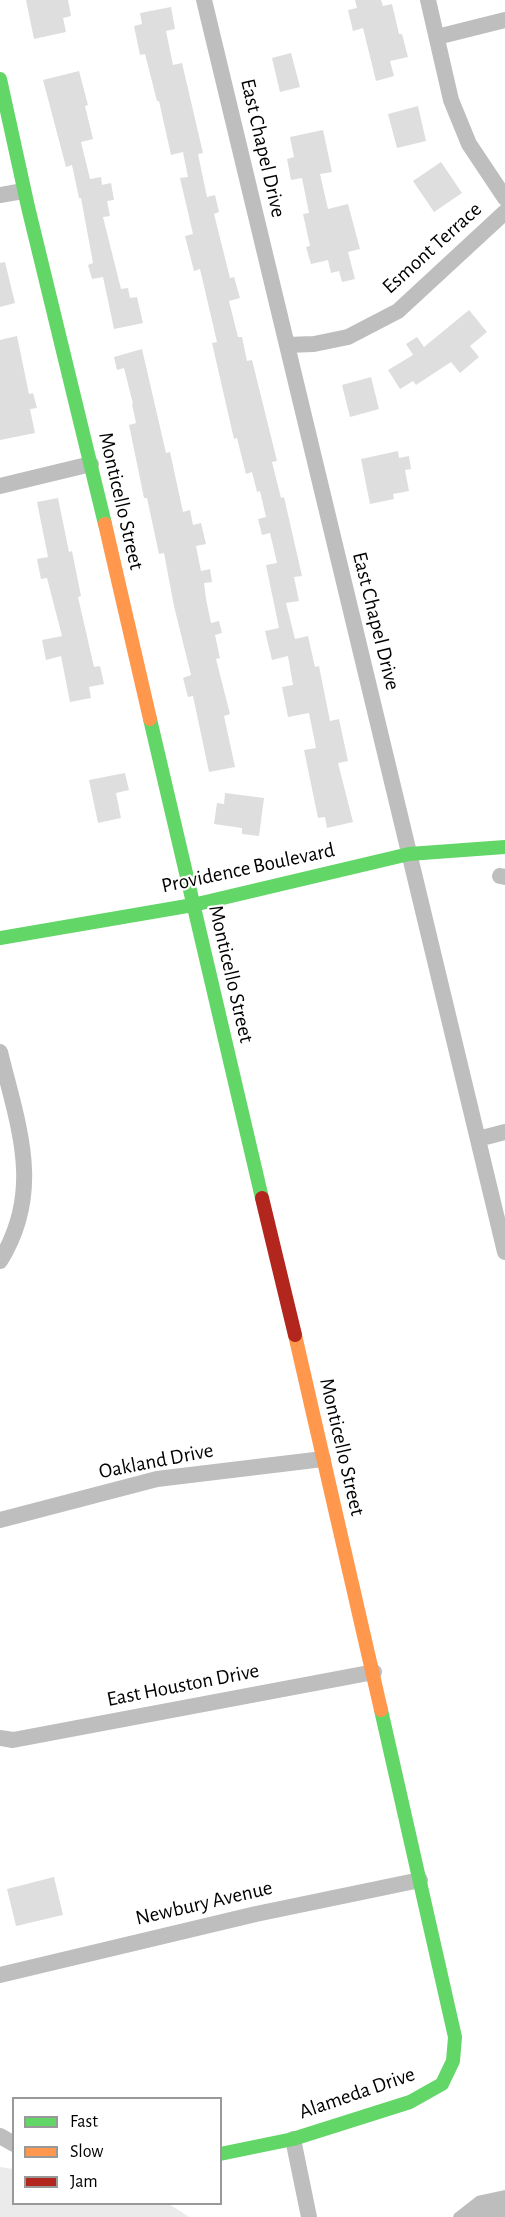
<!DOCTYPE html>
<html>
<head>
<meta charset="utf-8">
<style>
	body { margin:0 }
	#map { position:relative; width:505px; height:2217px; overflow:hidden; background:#fff; font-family:"Alegreya Sans",sans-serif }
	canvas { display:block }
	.legend { position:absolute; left:12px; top:2097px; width:210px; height:108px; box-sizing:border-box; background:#fff; border:2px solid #999; margin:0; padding:8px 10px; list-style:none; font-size:18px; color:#000 }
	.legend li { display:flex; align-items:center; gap:12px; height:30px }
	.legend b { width:30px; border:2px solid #999 }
</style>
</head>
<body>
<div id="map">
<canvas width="505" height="2217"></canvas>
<ul class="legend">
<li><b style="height:8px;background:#63d668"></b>Fast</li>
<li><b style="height:8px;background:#ff974d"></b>Slow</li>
<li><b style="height:8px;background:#b3261e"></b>Jam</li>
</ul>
</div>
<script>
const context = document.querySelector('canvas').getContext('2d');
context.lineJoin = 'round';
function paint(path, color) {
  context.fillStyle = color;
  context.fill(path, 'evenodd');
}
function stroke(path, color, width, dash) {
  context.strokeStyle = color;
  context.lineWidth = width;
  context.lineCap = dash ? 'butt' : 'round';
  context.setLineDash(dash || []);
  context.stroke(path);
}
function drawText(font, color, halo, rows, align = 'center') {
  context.font = font + ' "Alegreya Sans",sans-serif';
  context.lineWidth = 4.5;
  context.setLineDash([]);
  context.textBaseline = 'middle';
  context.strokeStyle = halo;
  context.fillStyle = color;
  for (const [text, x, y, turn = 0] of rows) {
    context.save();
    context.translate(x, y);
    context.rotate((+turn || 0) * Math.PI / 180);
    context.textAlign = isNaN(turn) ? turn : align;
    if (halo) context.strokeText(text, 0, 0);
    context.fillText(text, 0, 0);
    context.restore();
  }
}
paint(new Path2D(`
	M 0,2167 L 13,2169 L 14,2204 L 169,2204 L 189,2217 L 0,2217 Z`), '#ebebeb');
paint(new Path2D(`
	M 505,2190 L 505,2217 L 453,2217 L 454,2214 L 477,2196 Z`), '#bdbdbd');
paint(new Path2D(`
	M 26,0 L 68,0 L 71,16 L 63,18 L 66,32 L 34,39 Z
	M 355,0 L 381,0 L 383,6 L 392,4 L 399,34 L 402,34 L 408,57 L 390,61 L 394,76 L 376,81 L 363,28 L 353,31 L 348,10 L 357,8 Z
	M 171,7 L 175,29 L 166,31 L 173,65 L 182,63 L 203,153 L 198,154 L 207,197 L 215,195 L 219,212 L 214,214 L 230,278 L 234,277 L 240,298 L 229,301 L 238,337 L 242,337 L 247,361 L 252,360 L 277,461 L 272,462 L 281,498 L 284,497 L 302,576 L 294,577 L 299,601 L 286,603 L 295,639 L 308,636 L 315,667 L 319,666 L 330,721 L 339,719 L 348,761 L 338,763 L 353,822 L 327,828 L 325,817 L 318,818 L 304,750 L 316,748 L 309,713 L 288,717 L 282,687 L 293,685 L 288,656 L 272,660 L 265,631 L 279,628 L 266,565 L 277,563 L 270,533 L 262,535 L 258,519 L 266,517 L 260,491 L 257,492 L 252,472 L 246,474 L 237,438 L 234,439 L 212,343 L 217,342 L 200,269 L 194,271 L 185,236 L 193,234 L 180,178 L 188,177 L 183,152 L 171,155 L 159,101 L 157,101 L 145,54 L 140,55 L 134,26 L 142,24 L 140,13 Z
	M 291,53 L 300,87 L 280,92 L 272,58 Z
	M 79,71 L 88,105 L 85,106 L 93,139 L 81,142 L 90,179 L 101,177 L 102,185 L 111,183 L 114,200 L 107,201 L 110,216 L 103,217 L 121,289 L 128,288 L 130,298 L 137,297 L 143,323 L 114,329 L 103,277 L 92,279 L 88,265 L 93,263 L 81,198 L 79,198 L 72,165 L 66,167 L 43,80 Z
	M 418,106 L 426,141 L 397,148 L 388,114 Z
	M 323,130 L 332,172 L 320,174 L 328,209 L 348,204 L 360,249 L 348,252 L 355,279 L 342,282 L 339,271 L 331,273 L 328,260 L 311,264 L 306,247 L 310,246 L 303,214 L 309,213 L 302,178 L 291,180 L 287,159 L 294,157 L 290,137 Z
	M 441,162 L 462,193 L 434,212 L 413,181 Z
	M 5,262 L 15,303 L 0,307 L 0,263 Z
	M 469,310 L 487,332 L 470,346 L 479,357 L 460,373 L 451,362 L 416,385 L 413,381 L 400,389 L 388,370 L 413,355 L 406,344 L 417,337 L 424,347 Z
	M 17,336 L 29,394 L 33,393 L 37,408 L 30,409 L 35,433 L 0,440 L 0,340 Z
	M 142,349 L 166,453 L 170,452 L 183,512 L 190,510 L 193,525 L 201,523 L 206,544 L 196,546 L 201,571 L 210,569 L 212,582 L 204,583 L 206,599 L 211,623 L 219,621 L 222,633 L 215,635 L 220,658 L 216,659 L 230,714 L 224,716 L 235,767 L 209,772 L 193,696 L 188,697 L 183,678 L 191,675 L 174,606 L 164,553 L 159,554 L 147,498 L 144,498 L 136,459 L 129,425 L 136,423 L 132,404 L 133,404 L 124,368 L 117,370 L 114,357 Z
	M 371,377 L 379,409 L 350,417 L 342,385 Z
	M 398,451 L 399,458 L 409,456 L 411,469 L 405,470 L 409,491 L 393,494 L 394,499 L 370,504 L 361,459 Z
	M 58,498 L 69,552 L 72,551 L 81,596 L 78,597 L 94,667 L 100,666 L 104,684 L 89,687 L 91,698 L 70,702 L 61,656 L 46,660 L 42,640 L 62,636 L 47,578 L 41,579 L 37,559 L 48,557 L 37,502 Z
	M 125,773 L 129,790 L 116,793 L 121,818 L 98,823 L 89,780 Z
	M 225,793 L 264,798 L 259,836 L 242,834 L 242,828 L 214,824 L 217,803 L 224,804 Z
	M 54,1877 L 63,1915 L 16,1926 L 7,1889 Z`), '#dedede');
stroke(new Path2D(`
	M 204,0 L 505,1252
	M 428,0 L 451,100 L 469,144 L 505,198
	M 437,37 L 505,20
	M 0,195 L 23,191
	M 287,345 L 314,344 L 348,337 L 398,311 L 505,212
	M 0,486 L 91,464
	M 500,876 L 505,877
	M 0,1052 C 18,1126 44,1190 0,1261
	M 478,1139 L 505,1132
	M 0,1520 L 157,1479 L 323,1459
	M 0,1738 L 13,1740 L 374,1672
	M 0,1975 L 256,1914 L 420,1880
	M 0,2136 L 14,2144
	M 293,2139 L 309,2217`), '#bebebe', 16);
stroke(new Path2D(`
	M 0,79 L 28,207 L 105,524
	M 150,719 L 262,1198
	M 0,938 L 193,905 L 409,854 L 505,847
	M 220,2154 L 293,2139 L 410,2102 L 442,2084 L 453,2061 L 455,2037 L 381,1710`), '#63d668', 14);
stroke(new Path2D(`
	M 105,524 L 150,719
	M 295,1335 L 381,1710`), '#ff974d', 14);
stroke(new Path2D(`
	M 262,1198 L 295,1335`), '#b3261e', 14);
drawText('21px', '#000', '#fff', [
	["East Chapel Drive",263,148,77],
	["Esmont Terrace",432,248,-42],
	["Monticello Street",121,501,77],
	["East Chapel Drive",376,621,76],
	["Providence Boulevard",248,868,-12],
	["Monticello Street",231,974,77],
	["Monticello Street",342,1447,77],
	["Oakland Drive",156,1461,-11],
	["East Houston Drive",183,1685,-11],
	["Newbury Avenue",204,1903,-13],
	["Alameda Drive",357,2093,-19]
]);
</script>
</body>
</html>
